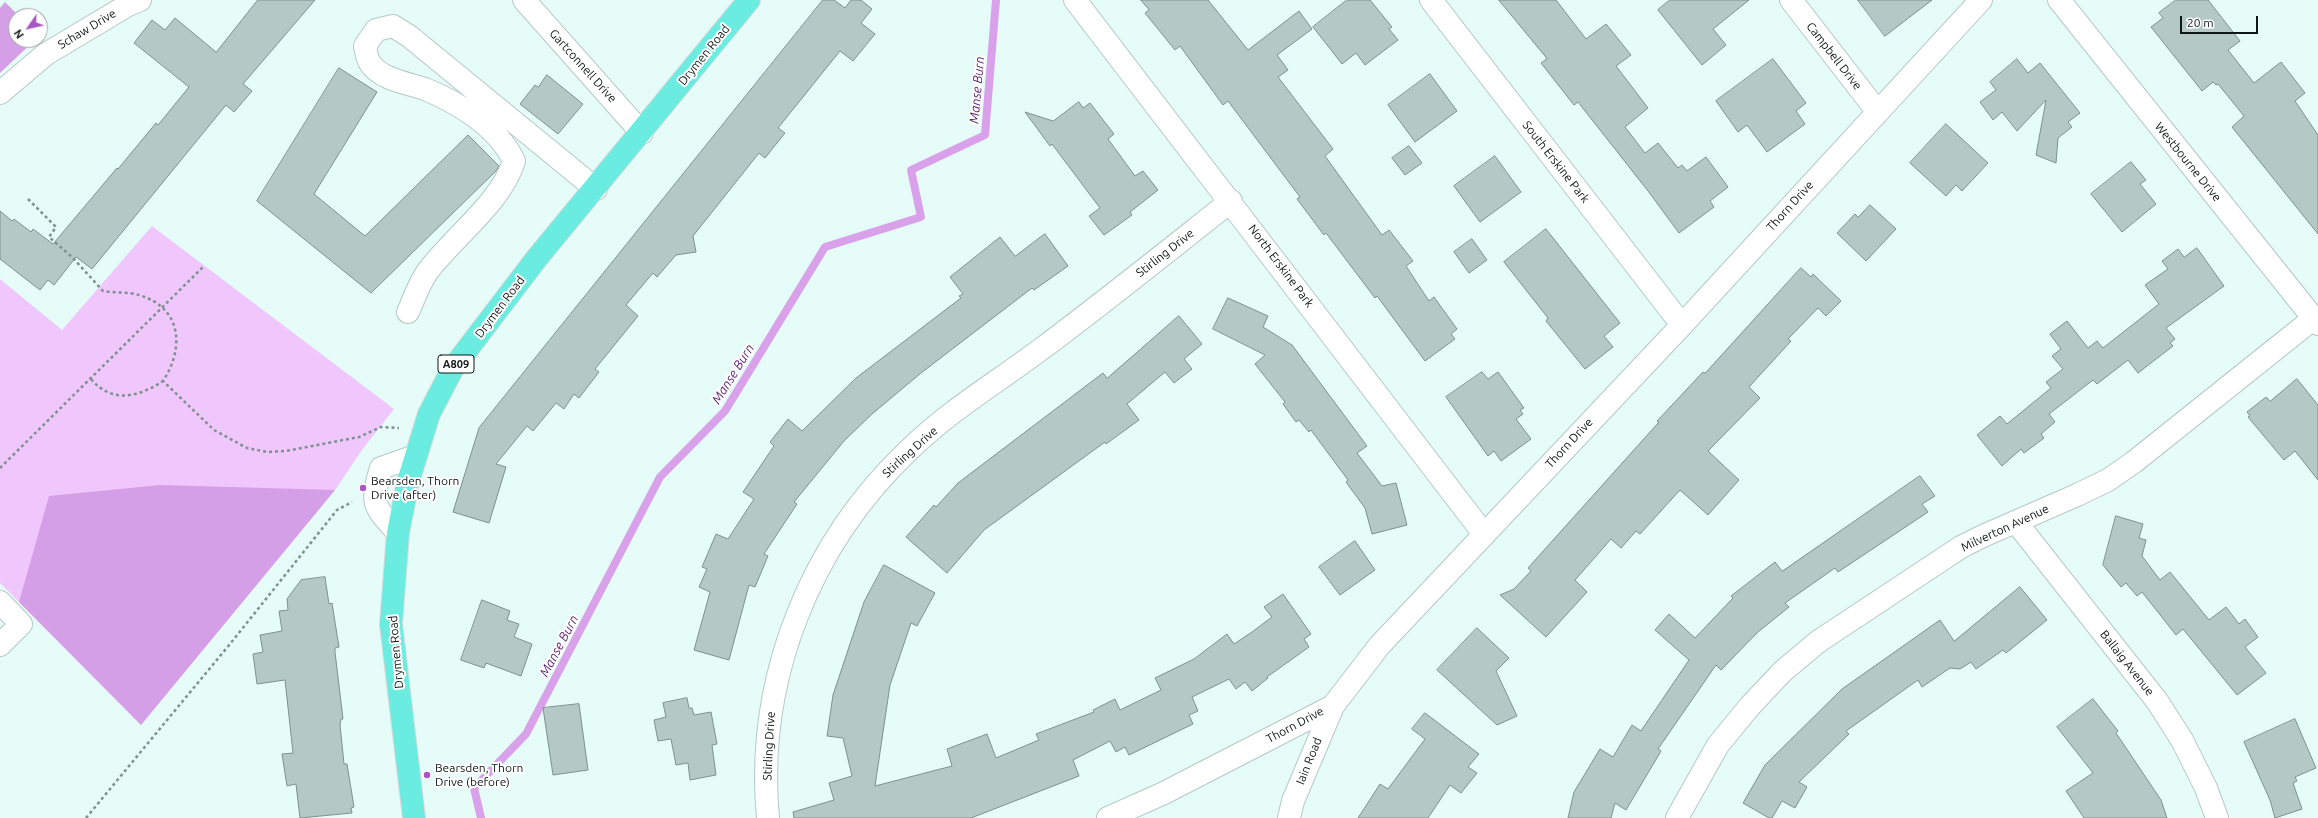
<!DOCTYPE html>
<html>
<head>
<meta charset="utf-8">
<style>
	body { margin:0 }
	#map { position:relative; width:2318px; height:818px; overflow:hidden; background:#e5fcf8; font-family:Ubuntu,sans-serif }
	canvas { display:block }
	.north { position:absolute; left:8px; top:8px; width:40px; height:40px; box-sizing:border-box; background:#fff; border:1px solid #9fa2a1; border-radius:50%; rotate:236deg; font-size:11px; font-weight:700; line-height:16px; text-align:center; color:#0f1715 }
	.north::after { content:''; display:block; margin:auto; width:14px; height:18px; background:#aa55c4; clip-path:polygon(50% 0,100% 100%,50% 72%,0 100%) }
	.scale { position:absolute; left:2180px; top:16px; width:78px; height:18px; box-sizing:border-box; border:2px solid #0f1715; border-top:0; padding-left:5px; font-size:12px; line-height:14px; white-space:nowrap; color:#0f1715; -webkit-text-stroke:3px #fff; paint-order:stroke }
</style>
</head>
<body>
<div id="map">
<canvas width="2318" height="818"></canvas>
<div class="north">N</div>
<div class="scale">20 m</div>
</div>
<script>
const context = document.querySelector('canvas').getContext('2d');
context.lineJoin = 'round';
function paint(path, color) {
  context.fillStyle = color;
  context.fill(path, 'evenodd');
}
function stroke(path, color, width, dash) {
  context.strokeStyle = color;
  context.lineWidth = width;
  context.lineCap = dash ? 'butt' : 'round';
  context.setLineDash(dash || []);
  context.stroke(path);
}
function drawText(font, color, halo, rows, align = 'center') {
  context.font = font + ' Ubuntu,sans-serif';
  context.lineWidth = 4;
  context.setLineDash([]);
  context.textBaseline = 'middle';
  context.strokeStyle = halo;
  context.fillStyle = color;
  for (const [text, x, y, turn = 0] of rows) {
    context.save();
    context.translate(x, y);
    context.rotate((+turn || 0) * Math.PI / 180);
    context.textAlign = isNaN(turn) ? turn : align;
    if (halo) context.strokeText(text, 0, 0);
    context.fillText(text, 0, 0);
    context.restore();
  }
}
paint(new Path2D(`
	M 152,226 L 394,409 L 362,450 L 335,490 L 141,725 L 0,583 L 0,279 L 62,330 Z`), '#f0c7fd');
paint(new Path2D(`
	M 5,2 L 19,16 L 16,16 L 16,40 L 35,40 L 0,73 L 0,8 Z
	M 160,485 L 335,490 L 141,725 L 19,602 L 49,496 Z`), '#d59fe7');
stroke(new Path2D(`
	M 481,818 L 474,788 L 526,734 L 660,477 L 725,411 L 825,247 L 921,217 L 911,170 L 985,135 L 996,0`), '#d8a1ea', 8);
const building = new Path2D(`
	M 258,0 L 315,0 L 243,84 L 252,91 L 234,112 L 226,105 L 92,269 L 76,257 L 54,285 L 48,280 L 40,290 L 0,259 L 0,211 L 12,221 L 14,219 L 31,232 L 33,229 L 53,244 L 117,168 L 118,169 L 156,123 L 158,125 L 189,87 L 134,43 L 152,20 L 165,30 L 175,18 L 216,52 Z
	M 823,0 L 834,0 L 845,8 L 851,0 L 861,0 L 872,9 L 861,23 L 875,34 L 853,61 L 840,51 L 778,128 L 785,133 L 765,158 L 759,153 L 693,236 L 696,252 L 676,255 L 657,277 L 653,273 L 626,305 L 638,316 L 595,369 L 599,372 L 579,398 L 574,394 L 564,409 L 556,403 L 533,431 L 527,426 L 496,464 L 506,467 L 489,523 L 453,512 L 479,428 Z
	M 1141,0 L 1208,0 L 1248,50 L 1299,11 L 1312,29 L 1277,55 L 1288,70 L 1278,77 L 1333,149 L 1325,156 L 1382,235 L 1389,230 L 1413,261 L 1406,266 L 1429,301 L 1434,297 L 1457,329 L 1451,334 L 1455,339 L 1425,361 L 1377,296 L 1375,298 L 1326,233 L 1324,235 L 1297,199 L 1300,197 L 1228,101 L 1223,105 L 1180,46 L 1175,50 L 1145,13 L 1149,10 Z
	M 1347,0 L 1370,0 L 1392,27 L 1389,29 L 1398,40 L 1365,65 L 1356,53 L 1342,64 L 1313,27 Z
	M 1499,0 L 1556,0 L 1586,39 L 1606,24 L 1631,55 L 1616,66 L 1648,108 L 1625,127 L 1645,153 L 1658,143 L 1678,168 L 1682,165 L 1687,171 L 1706,157 L 1728,187 L 1710,201 L 1714,207 L 1679,233 L 1648,191 L 1578,102 L 1574,105 L 1541,63 L 1547,59 Z
	M 1670,0 L 1749,0 L 1713,29 L 1726,45 L 1702,65 L 1658,10 Z
	M 1858,0 L 1932,0 L 1885,36 Z
	M 2176,0 L 2208,0 L 2240,41 L 2228,50 L 2254,83 L 2281,62 L 2305,93 L 2295,101 L 2318,135 L 2318,234 L 2232,127 L 2244,116 L 2218,84 L 2216,85 L 2213,82 L 2202,91 L 2151,27 L 2163,18 L 2159,13 Z
	M 1773,59 L 1806,103 L 1796,111 L 1805,124 L 1767,152 L 1747,125 L 1738,132 L 1716,101 Z
	M 2017,59 L 2028,73 L 2040,63 L 2080,113 L 2068,122 L 2072,127 L 2058,138 L 2056,163 L 2036,155 L 2046,100 L 2017,131 L 2002,112 L 1993,120 L 1980,102 L 1996,90 L 1990,82 Z
	M 339,68 L 377,92 L 314,194 L 365,236 L 468,135 L 499,166 L 496,171 L 371,293 L 257,201 Z
	M 1430,74 L 1457,111 L 1415,142 L 1388,105 Z
	M 547,75 L 583,104 L 558,134 L 520,104 L 535,85 L 538,87 Z
	M 1079,102 L 1083,108 L 1090,103 L 1114,134 L 1108,139 L 1135,176 L 1143,171 L 1158,190 L 1130,212 L 1132,215 L 1104,235 L 1089,216 L 1100,208 L 1052,144 L 1050,146 L 1025,112 L 1053,121 Z
	M 1946,124 L 1988,163 L 1962,191 L 1956,185 L 1946,196 L 1910,163 Z
	M 1409,146 L 1422,163 L 1405,175 L 1392,158 Z
	M 1495,156 L 1521,192 L 1480,222 L 1454,186 Z
	M 2131,162 L 2146,180 L 2140,184 L 2156,204 L 2122,232 L 2091,194 Z
	M 1870,205 L 1896,229 L 1866,261 L 1837,233 L 1855,214 L 1858,217 Z
	M 1546,229 L 1620,323 L 1604,336 L 1613,347 L 1585,369 L 1546,321 L 1548,318 L 1504,262 Z
	M 1045,234 L 1068,266 L 1034,290 L 1032,288 L 921,373 L 872,414 L 844,441 L 794,502 L 797,504 L 764,554 L 768,556 L 755,587 L 749,585 L 729,660 L 694,650 L 710,592 L 699,587 L 707,569 L 702,567 L 716,534 L 728,539 L 754,499 L 743,492 L 774,446 L 770,442 L 788,419 L 802,431 L 856,378 L 961,298 L 959,296 L 963,294 L 950,277 L 1000,237 L 1015,256 Z
	M 1472,239 L 1487,260 L 1469,273 L 1454,252 Z
	M 2197,248 L 2224,286 L 2166,328 L 2175,339 L 2170,343 L 2173,346 L 2138,373 L 2128,360 L 2097,384 L 2093,380 L 2049,414 L 2055,422 L 2041,434 L 2044,438 L 2024,453 L 2021,449 L 2002,466 L 1977,435 L 2000,416 L 2007,424 L 2051,388 L 2046,382 L 2063,369 L 2052,356 L 2061,349 L 2050,334 L 2067,321 L 2088,348 L 2097,341 L 2103,348 L 2159,304 L 2145,285 L 2168,269 L 2162,261 L 2178,249 L 2184,257 Z
	M 1801,268 L 1811,277 L 1813,274 L 1841,301 L 1826,316 L 1818,308 L 1788,339 L 1791,341 L 1749,387 L 1760,398 L 1708,451 L 1739,480 L 1708,515 L 1680,490 L 1640,534 L 1636,531 L 1621,548 L 1611,539 L 1575,580 L 1587,592 L 1546,637 L 1500,595 L 1514,589 L 1531,571 L 1528,568 L 1659,422 L 1657,421 L 1703,372 L 1705,373 Z
	M 1228,298 L 1268,316 L 1263,327 L 1292,345 L 1367,446 L 1357,453 L 1382,486 L 1396,483 L 1407,525 L 1372,534 L 1365,508 L 1346,482 L 1348,480 L 1311,430 L 1309,432 L 1299,420 L 1296,422 L 1283,404 L 1285,402 L 1255,364 L 1265,355 L 1213,329 Z
	M 1179,316 L 1202,344 L 1184,359 L 1192,369 L 1174,383 L 1165,372 L 1127,404 L 1139,420 L 1106,444 L 1105,442 L 984,530 L 947,573 L 906,537 L 934,505 L 936,507 L 958,483 L 1103,373 L 1107,378 Z
	M 1482,372 L 1488,379 L 1498,372 L 1524,408 L 1520,410 L 1523,414 L 1516,419 L 1531,439 L 1501,461 L 1494,451 L 1488,456 L 1446,397 Z
	M 2297,379 L 2318,405 L 2318,480 L 2295,451 L 2284,460 L 2248,417 L 2250,416 L 2247,412 L 2266,397 L 2270,401 Z
	M 1920,476 L 1935,496 L 1922,504 L 1928,512 L 1838,572 L 1835,568 L 1785,603 L 1789,607 L 1758,632 L 1721,670 L 1716,665 L 1658,749 L 1661,751 L 1626,810 L 1615,803 L 1611,818 L 1568,818 L 1574,792 L 1600,749 L 1613,757 L 1632,725 L 1641,731 L 1689,660 L 1655,630 L 1669,614 L 1695,638 L 1733,598 L 1731,596 L 1775,562 L 1782,571 Z
	M 2116,516 L 2143,524 L 2139,538 L 2146,540 L 2142,556 L 2160,580 L 2170,572 L 2209,620 L 2226,607 L 2239,624 L 2245,619 L 2258,637 L 2245,647 L 2266,673 L 2237,695 L 2183,629 L 2176,635 L 2142,592 L 2137,596 L 2126,583 L 2121,587 L 2103,565 Z
	M 1355,541 L 1375,570 L 1340,595 L 1319,567 Z
	M 884,565 L 935,593 L 917,626 L 911,623 L 890,685 L 875,786 L 952,766 L 947,749 L 987,734 L 996,758 L 1039,740 L 1036,734 L 1094,712 L 1093,710 L 1115,699 L 1120,710 L 1161,690 L 1155,678 L 1194,659 L 1227,634 L 1234,644 L 1252,632 L 1272,617 L 1264,607 L 1283,594 L 1311,634 L 1304,639 L 1309,647 L 1267,677 L 1268,678 L 1252,691 L 1245,682 L 1236,689 L 1229,679 L 1192,697 L 1198,711 L 1189,715 L 1193,724 L 1129,755 L 1125,747 L 1116,752 L 1110,741 L 1073,760 L 1079,776 L 971,818 L 794,818 L 793,812 L 834,800 L 829,783 L 852,776 L 843,738 L 827,736 L 833,695 L 864,602 Z
	M 325,577 L 329,604 L 332,603 L 339,647 L 335,648 L 335,652 L 343,719 L 341,719 L 340,725 L 344,764 L 347,764 L 354,807 L 351,808 L 352,813 L 300,818 L 296,784 L 287,786 L 282,754 L 293,753 L 285,680 L 257,684 L 253,654 L 263,652 L 260,635 L 282,631 L 279,611 L 288,610 L 287,599 L 301,580 Z
	M 2020,587 L 2047,620 L 2006,653 L 2003,650 L 1976,669 L 1971,662 L 1960,669 L 1950,668 L 1922,687 L 1918,680 L 1846,731 L 1849,734 L 1799,782 L 1807,787 L 1795,808 L 1782,801 L 1772,818 L 1769,818 L 1743,803 L 1765,765 L 1842,689 L 1940,620 L 1954,641 Z
	M 482,600 L 510,611 L 507,620 L 519,624 L 514,637 L 532,644 L 521,676 L 486,663 L 484,668 L 461,660 Z
	M 1477,628 L 1509,658 L 1496,671 L 1517,716 L 1497,725 L 1437,670 Z
	M 687,698 L 689,708 L 692,708 L 694,715 L 711,712 L 717,744 L 712,745 L 716,775 L 690,780 L 688,763 L 676,765 L 671,739 L 658,741 L 654,720 L 666,717 L 663,703 Z
	M 2093,699 L 2118,731 L 2116,733 L 2161,800 L 2167,818 L 2084,818 L 2066,791 L 2093,773 L 2057,727 Z
	M 579,704 L 588,770 L 553,775 L 543,708 Z
	M 1425,713 L 1479,754 L 1468,767 L 1477,773 L 1461,793 L 1450,785 L 1428,818 L 1358,818 L 1380,784 L 1388,789 L 1425,739 L 1412,729 Z
	M 2295,719 L 2316,768 L 2295,777 L 2297,781 L 2293,783 L 2302,809 L 2275,818 L 2270,800 L 2244,742 Z`);
paint(building, '#b4c9c6');
stroke(building, '#7d918e', 1);
const minor = new Path2D(`
	M 524,0 L 642,133
	M 1075,0 L 1484,534
	M 1431,0 L 1682,325
	M 1791,0 L 1877,111
	M 2059,0 L 2318,324
	M 0,93 L 46,54 L 128,5 L 140,0
	M 408,312 C 414,299 419,283 428,271 C 454,236 501,203 514,161 C 498,127 459,103 425,89 C 408,83 381,80 370,63 C 367,59 366,51 365,46 L 376,30 L 393,26 L 409,36 L 596,189
	M 2016,522 L 2157,701 L 2182,740 L 2206,788 L 2217,818
	M 398,533 C 374,506 370,505 381,468 L 415,456
	M 0,602 L 21,624 L 0,645
	M 768,818 C 755,680 810,543 910,449 C 950,410 999,381 1044,347 C 1107,300 1169,250 1231,201
	M 1108,818 L 1164,793 L 1333,706 L 1379,646 L 1682,325 L 1981,0
	M 1289,818 L 1293,801 L 1333,706
	M 1677,818 L 1718,745 L 1750,706 L 1783,671 L 1819,641 L 1961,547 L 1983,536 L 2077,495 L 2108,480 L 2134,462 L 2313,319`);
const major = new Path2D(`
	M 414,818 L 391,624 L 398,533 L 408,482 L 429,414 L 453,368 L 537,258 L 749,0`);
stroke(minor, '#b4c9c6', 24);
stroke(major, '#d9dada', 24);
stroke(new Path2D(`
	M 28,199 L 56,227 L 49,237 L 73,258 L 103,291 C 115,293 129,292 139,295 C 183,308 184,349 163,381 L 214,430 L 247,448 L 267,452 L 286,451 L 359,437 L 381,427 L 399,428
	M 91,379 C 112,404 139,397 163,381
	M 0,468 L 203,267
	M 86,818 L 230,644 L 337,510 L 352,502`), '#80908d', 2.5, [3, 3]);
stroke(minor, '#fff', 22);
stroke(major, '#6aece1', 22);
for (const [x, y, r, color] of [
	[363,488,4,"#aa55c4"],
	[427,775,4,"#aa55c4"]
]) {
  const dot = new Path2D();
  dot.arc(x, y, r, 0, 2 * Math.PI);
  context.fillStyle = color;
  context.fill(dot);
  stroke(dot, '#fff', 1.5);
}
for (const [x, y, w] of [
	[456,364,36]
]) {
  const box = new Path2D();
  box.roundRect(x - w / 2, y - 9, w, 18, 3);
  context.fillStyle = '#fff';
  context.fill(box);
  stroke(box, '#0f1715', 1);
}
drawText('bold 11px', '#0f1715', null, [
	["A809",456,364]
]);
drawText('12px', '#0f1715', '#fff', [
	["Schaw Drive",87,29,-31],
	["Drymen Road",704,55,-51],
	["Campbell Drive",1834,56,52],
	["Gartconnell Drive",583,66,48],
	["South Erskine Park",1556,162,52],
	["Westbourne Drive",2188,162,51],
	["Thorn Drive",1790,206,-48],
	["Stirling Drive",1165,253,-38],
	["North Erskine Park",1281,266,53],
	["Drymen Road",500,307,-53],
	["Thorn Drive",1569,443,-47],
	["Stirling Drive",910,452,-42],
	["Milverton Avenue",2005,528,-25],
	["Drymen Road",396,652,-95],
	["Ballaig Avenue",2127,663,52],
	["Thorn Drive",1295,725,-28],
	["Stirling Drive",769,746,-87],
	["Iain Road",1309,761,-68]
]);
drawText('12px', '#0f1715', '#fff', [
	["Bearsden, Thorn",371,481],
	["Drive (after)",371,495],
	["Bearsden, Thorn",435,768],
	["Drive (before)",435,782]
], 'left');
drawText('italic 13px', '#5e1c71', '#fff', [
	["Manse Burn",977,90,-85],
	["Manse Burn",733,374,-58],
	["Manse Burn",559,646,-62]
]);
</script>
</body>
</html>
